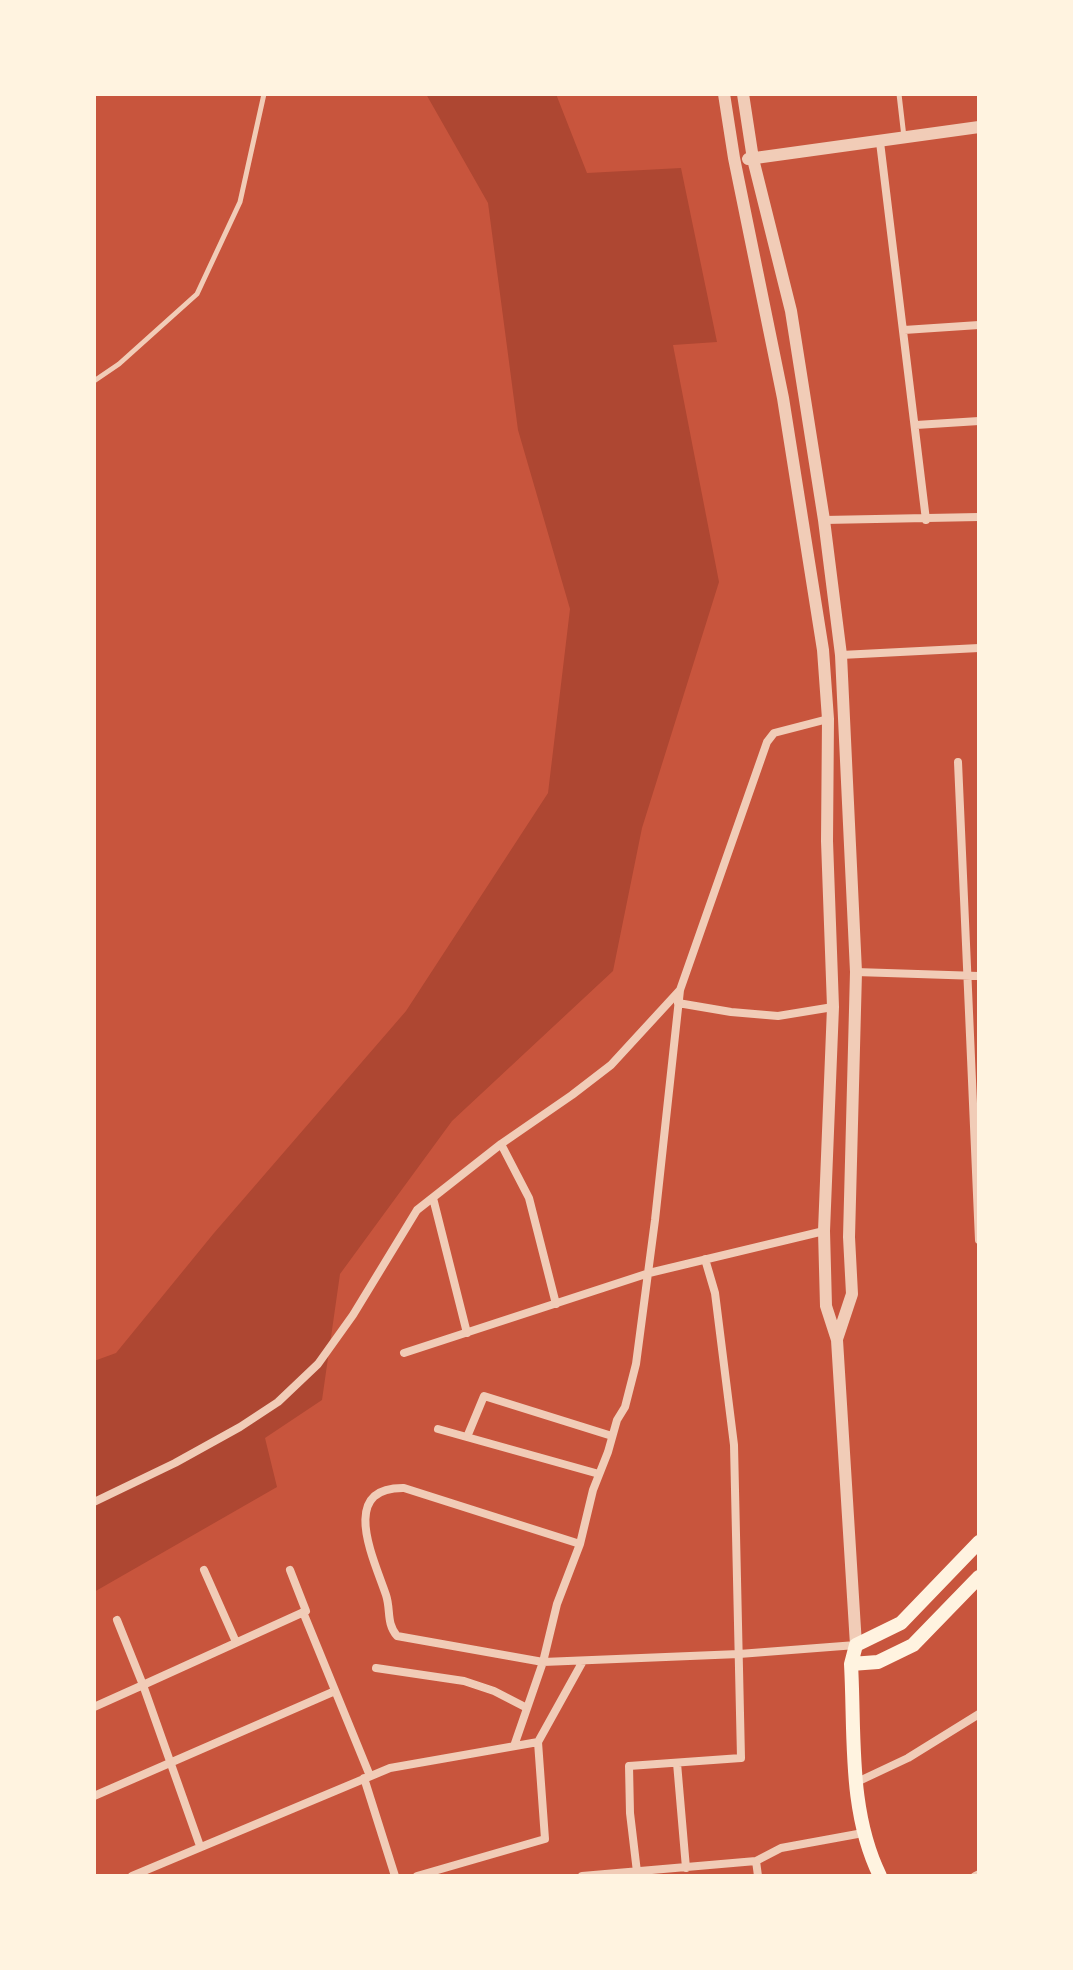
<!DOCTYPE html>
<html>
<head>
<meta charset="utf-8">
<style>
	body { margin:0 }
	#map { position:relative; width:1073px; height:1970px; overflow:hidden; background:#c8553d; font-family:"Roboto Condensed",sans-serif }
	canvas { display:block }
	.frame { position:absolute; inset:0; border:96px solid #fff3e0; pointer-events:none }
</style>
</head>
<body>
<div id="map">
<canvas width="1073" height="1970"></canvas>
<div class="frame"></div>
</div>
<script>
const context = document.querySelector('canvas').getContext('2d');
context.lineJoin = 'round';
function paint(path, color) {
  context.fillStyle = color;
  context.fill(path, 'evenodd');
}
function stroke(path, color, width, dash) {
  context.strokeStyle = color;
  context.lineWidth = width;
  context.lineCap = dash ? 'butt' : 'round';
  context.setLineDash(dash || []);
  context.stroke(path);
}
paint(new Path2D(`
	M 426,94 L 556,94 L 587,173 L 681,168 L 717,342 L 673,345 L 719,582 L 642,828 L 613,971 L 452,1121 L 340,1274 L 322,1400 L 265,1438 L 277,1487 L 94,1592 L 94,1361 L 116,1353 L 214,1233 L 406,1011 L 548,793 L 570,609 L 518,430 L 488,203 Z`), '#ae4732');
stroke(new Path2D(`
	M 899,94 L 904,137
	M 94,381 L 119,364 L 197,294 L 240,202 L 264,94`), '#f1ccb7', 5);
stroke(new Path2D(`
	M 880,142 L 926,520
	M 904,330 L 979,325
	M 916,425 L 979,421
	M 824,520 L 979,517
	M 841,655 L 979,648
	M 958,762 L 979,1240
	M 856,972 L 979,976
	M 678,1003 L 731,1012 L 778,1016 L 833,1007
	M 433,1198 L 467,1333
	M 556,1304 L 529,1198 L 501,1144 L 572,1095 L 611,1065 L 680,990
	M 404,1353 L 649,1273 L 824,1231
	M 438,1429 L 599,1474
	M 467,1437 L 484,1396 L 612,1436
	M 94,1502 L 175,1463 L 240,1427 L 278,1402 L 318,1364 L 353,1315 L 417,1210 L 501,1144
	M 580,1544 L 404,1488 C 338,1487 374,1559 386,1595 C 391,1610 386,1623 397,1636 L 543,1662 L 739,1654 L 856,1645
	M 204,1570 L 236,1642
	M 303,1612 L 370,1776
	M 376,1668 L 464,1681 L 494,1691 L 527,1708
	M 94,1707 L 143,1685 L 117,1620
	M 514,1746 L 543,1662 L 557,1604 L 580,1544 L 593,1490 L 608,1452 L 617,1420 L 625,1407 L 636,1364 L 655,1220 L 680,990 L 767,742 L 774,733 L 828,719
	M 677,1763 L 686,1868
	M 364,1778 L 395,1876
	M 857,1782 L 908,1758 L 979,1714
	M 94,1796 L 335,1691
	M 200,1846 L 143,1685 L 306,1611 L 290,1570
	M 756,1861 L 758,1876
	M 637,1872 L 630,1813 L 629,1766 L 741,1758 L 734,1445 L 715,1293 L 705,1259
	M 132,1876 L 390,1768 L 538,1742 L 583,1661
	M 417,1876 L 545,1839 L 538,1742
	M 582,1876 L 756,1861 L 781,1848 L 863,1833
	M 975,1876 L 979,1874`), '#f1ccb7', 8);
stroke(new Path2D(`
	M 724,94 L 734,158 L 783,398 L 823,650 L 828,719 L 827,841 L 833,1007 L 824,1231 L 826,1306 L 837,1340 L 856,1645
	M 743,94 L 753,159 L 791,311 L 824,520 L 841,655 L 856,972 L 849,1237 L 852,1294 L 837,1339
	M 748,159 L 979,127`), '#f1ccb7', 12);
stroke(new Path2D(`
	M 851,1664 L 878,1662 L 913,1645 L 979,1577
	M 880,1876 C 848,1811 855,1735 851,1664 L 856,1645 L 901,1623 L 979,1542`), '#fff3e0', 14);
</script>
</body>
</html>
